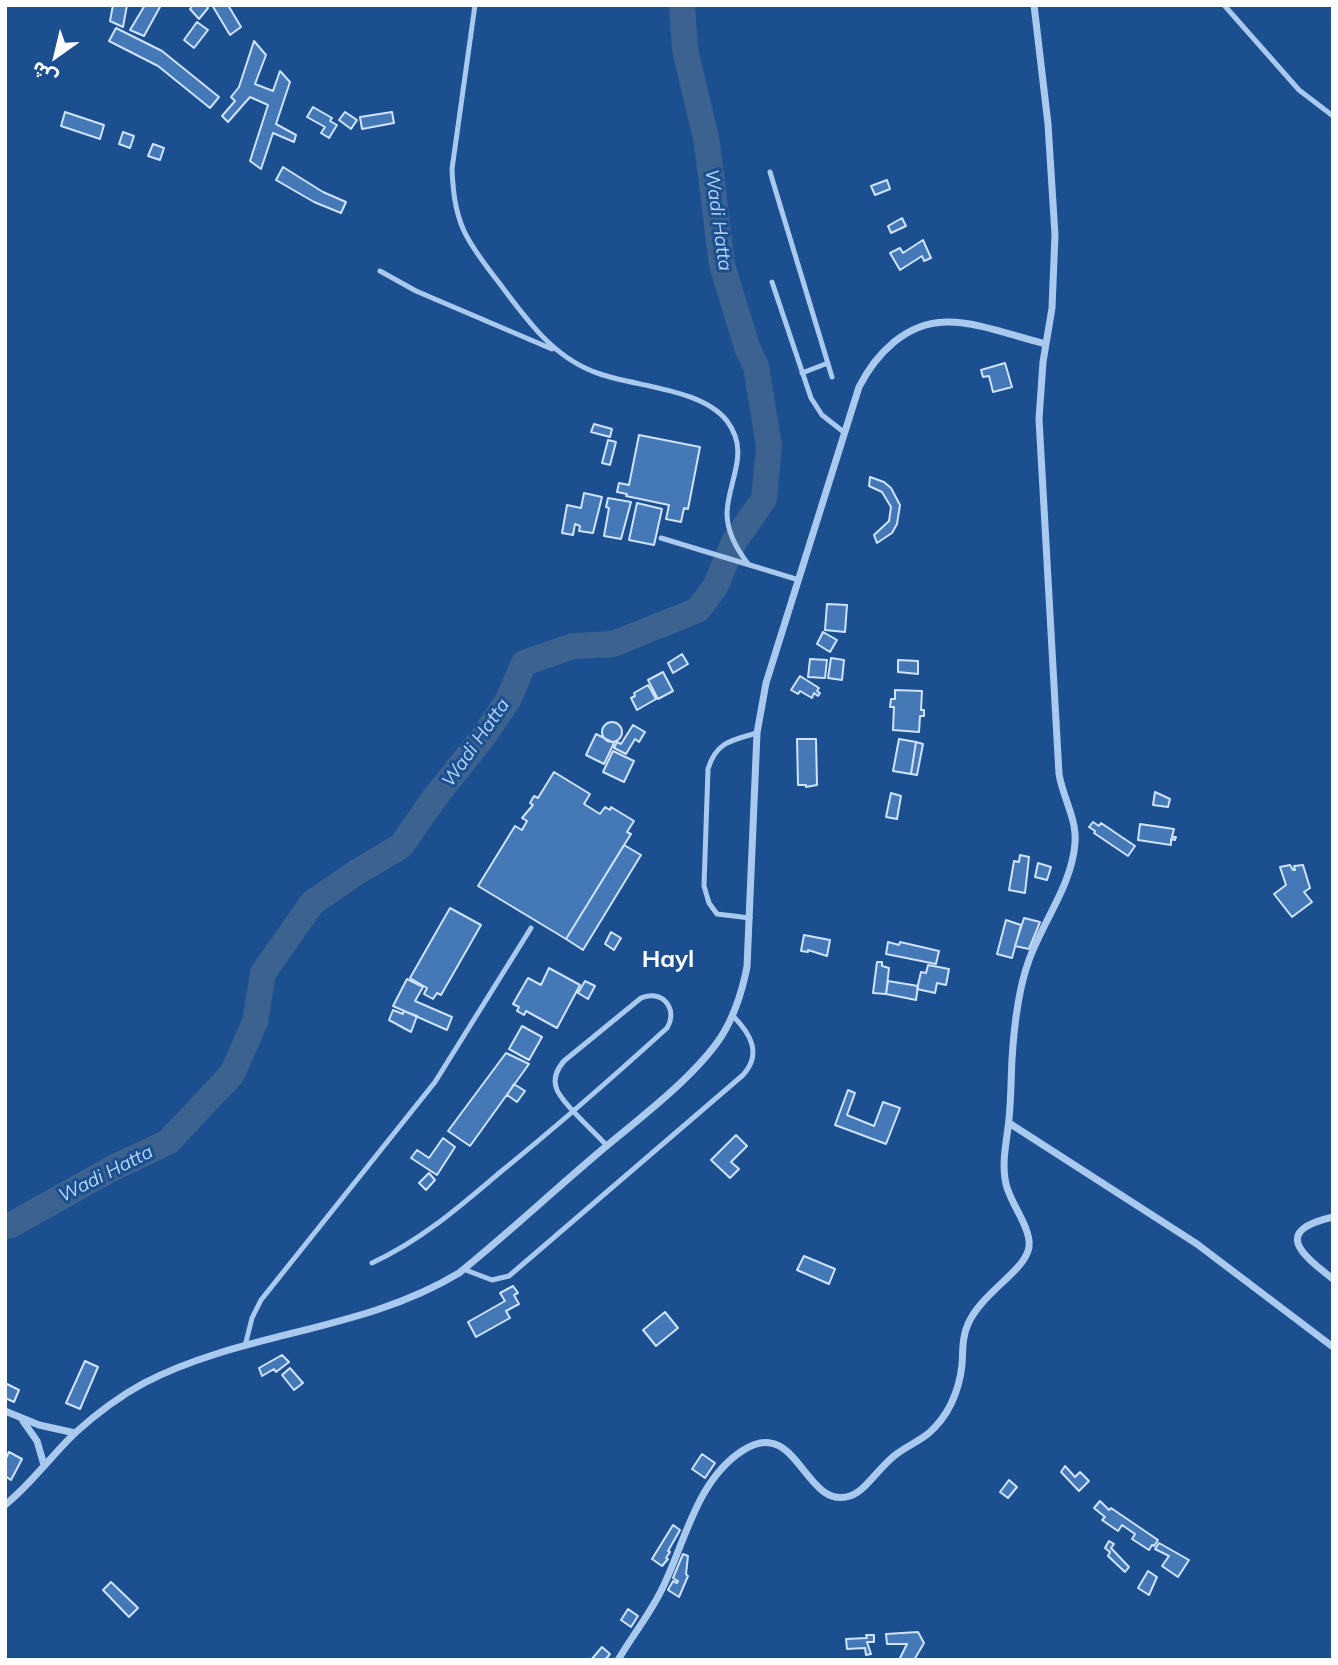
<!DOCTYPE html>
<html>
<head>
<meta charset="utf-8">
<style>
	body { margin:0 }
	#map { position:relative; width:1338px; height:1665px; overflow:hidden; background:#1b4f8f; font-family:Mulish,"Noto Sans Arabic",sans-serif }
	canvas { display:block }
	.frame { position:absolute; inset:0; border:7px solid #fff; pointer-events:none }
	.north { position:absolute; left:21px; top:21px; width:70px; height:70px; -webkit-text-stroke:5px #1b4f8f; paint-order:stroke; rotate:214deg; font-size:19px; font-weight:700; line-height:28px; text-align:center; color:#fff }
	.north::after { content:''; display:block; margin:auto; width:24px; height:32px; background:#fff; clip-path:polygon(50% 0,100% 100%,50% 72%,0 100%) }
</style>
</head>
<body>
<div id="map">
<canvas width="1338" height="1665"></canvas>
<div class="frame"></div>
<div class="north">ش</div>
</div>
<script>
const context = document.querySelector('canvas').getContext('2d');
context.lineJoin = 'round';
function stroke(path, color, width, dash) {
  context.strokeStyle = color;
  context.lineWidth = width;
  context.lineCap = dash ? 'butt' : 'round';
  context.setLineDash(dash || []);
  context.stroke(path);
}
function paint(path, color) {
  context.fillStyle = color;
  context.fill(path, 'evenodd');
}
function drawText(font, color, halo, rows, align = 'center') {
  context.font = font + ' Mulish,sans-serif';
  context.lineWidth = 6;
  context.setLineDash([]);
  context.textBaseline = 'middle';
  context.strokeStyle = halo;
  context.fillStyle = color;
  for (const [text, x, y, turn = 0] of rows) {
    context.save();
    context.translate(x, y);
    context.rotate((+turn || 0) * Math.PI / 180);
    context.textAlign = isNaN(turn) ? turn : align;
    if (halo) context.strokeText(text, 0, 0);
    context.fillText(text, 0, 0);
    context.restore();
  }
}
stroke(new Path2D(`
	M 5,1226 L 11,1225 L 111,1169 L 168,1142 L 232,1074 L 255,1022 L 263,973 L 312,903 L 357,872 L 401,846 L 436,796 L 483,737 L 508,700 L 524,663 L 573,646 L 613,644 L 698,610 L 715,587 L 734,542 L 764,499 L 769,446 L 756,366 L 748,350 L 722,265 L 707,143 L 685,49 L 682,5`), '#3c6290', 26);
const building = new Path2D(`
	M 113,5 L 127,5 L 123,27 L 110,21 Z
	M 145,5 L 161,5 L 144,36 L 130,30 Z
	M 193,5 L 206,5 L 208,8 L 199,19 L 190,9 Z
	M 212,5 L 228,5 L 241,27 L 230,35 Z
	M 197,22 L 208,30 L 194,48 L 184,40 Z
	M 116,28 L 162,51 L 219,97 L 210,108 L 158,66 L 109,41 Z
	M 254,41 L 266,55 L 255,84 L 273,91 L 280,71 L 290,82 L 276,124 L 296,135 L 294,142 L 273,133 L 261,169 L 250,161 L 268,105 L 250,97 L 228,122 L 222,116 L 235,101 L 231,97 L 239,87 Z
	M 313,107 L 332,118 L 330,121 L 337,125 L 329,138 L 321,133 L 325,127 L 307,117 Z
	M 65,112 L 104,125 L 100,139 L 61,126 Z
	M 345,112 L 357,120 L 351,129 L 339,120 Z
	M 392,112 L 394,123 L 362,129 L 360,117 Z
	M 123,132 L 134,136 L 130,148 L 119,144 Z
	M 153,144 L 164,148 L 160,160 L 148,156 Z
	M 283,167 L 323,192 L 346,202 L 341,213 L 314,202 L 276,180 Z
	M 887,180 L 890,189 L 875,195 L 871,186 Z
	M 902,218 L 906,226 L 891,233 L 888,226 Z
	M 923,240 L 931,258 L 924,261 L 922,256 L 900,270 L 890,253 L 900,248 L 903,253 Z
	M 1005,363 L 1012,387 L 993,392 L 989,376 L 983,377 L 981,370 Z
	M 594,424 L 612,429 L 610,437 L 591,432 Z
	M 639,435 L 700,447 L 688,509 L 684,508 L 681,522 L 666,519 L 669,505 L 626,496 L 627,494 L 617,492 L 619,483 L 629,485 Z
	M 608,440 L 616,442 L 610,465 L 602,463 Z
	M 870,477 L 884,482 L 891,488 L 900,505 L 897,524 L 892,533 L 877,543 L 874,535 L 889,521 L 891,507 L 882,492 L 869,486 Z
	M 584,493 L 602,497 L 593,533 L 579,531 L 580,526 L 575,524 L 573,535 L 562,533 L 567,505 L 581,508 Z
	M 608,498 L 631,502 L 621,539 L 604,536 L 609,508 L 606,507 Z
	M 637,503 L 662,509 L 654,545 L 629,540 Z
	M 827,604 L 847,605 L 845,632 L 825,630 Z
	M 823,632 L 837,640 L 830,652 L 817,644 Z
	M 682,654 L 688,664 L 673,673 L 668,663 Z
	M 831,658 L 844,660 L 842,680 L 828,678 Z
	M 810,659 L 827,660 L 825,678 L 808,677 Z
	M 898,660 L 918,661 L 918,674 L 898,672 Z
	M 663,672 L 673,691 L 658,699 L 648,680 Z
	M 800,676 L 819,688 L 817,691 L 820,693 L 818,696 L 814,693 L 812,698 L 800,691 L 798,694 L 791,690 Z
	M 648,685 L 656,699 L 637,710 L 631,698 L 635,696 L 634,693 Z
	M 895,690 L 922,691 L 921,710 L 924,710 L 924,716 L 920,716 L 919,732 L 893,730 L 894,707 L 890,707 L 891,699 L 895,699 Z
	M602 732a10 10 0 1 1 20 0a10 10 0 1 1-20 0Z
	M 633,725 L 645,732 L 639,742 L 635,739 L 626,754 L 614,748 L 617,742 L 621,744 Z
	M 596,734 L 614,743 L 604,764 L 586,755 Z
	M 797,739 L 816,739 L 817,785 L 806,787 L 806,785 L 798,785 Z
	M 899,739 L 916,742 L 911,774 L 893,771 Z
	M 916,742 L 923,744 L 917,775 L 911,774 Z
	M 613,751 L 634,761 L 624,782 L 603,772 Z
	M 554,772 L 590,794 L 584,804 L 600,814 L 605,807 L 610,810 L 611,807 L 634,821 L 627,832 L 631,834 L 566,939 L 478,886 L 515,826 L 522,830 L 527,821 L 522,818 L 533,805 L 530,803 L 534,796 L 538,798 Z
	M 1155,792 L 1170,799 L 1168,807 L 1153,805 Z
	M 891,793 L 901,796 L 897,819 L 886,817 Z
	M 1093,822 L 1099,826 L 1101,823 L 1135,846 L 1128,856 L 1094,833 L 1095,831 L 1089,827 Z
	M 1140,824 L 1174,829 L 1172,837 L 1176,837 L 1175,840 L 1171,839 L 1171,845 L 1138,840 Z
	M 624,845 L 641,855 L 583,950 L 566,939 Z
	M 1020,855 L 1029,857 L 1025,893 L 1009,890 L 1014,861 L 1019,862 Z
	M 1038,863 L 1051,867 L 1047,880 L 1035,877 Z
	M 1290,865 L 1293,870 L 1295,870 L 1294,866 L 1303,865 L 1310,888 L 1304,892 L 1312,902 L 1292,917 L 1274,894 L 1286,885 L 1280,867 Z
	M 450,908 L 481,925 L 441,995 L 437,993 L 433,999 L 424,994 L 427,988 L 410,978 Z
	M 1024,918 L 1040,922 L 1029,949 L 1015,946 Z
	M 1006,920 L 1021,925 L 1012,958 L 997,954 Z
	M 611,932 L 621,938 L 614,950 L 605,944 Z
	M 804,935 L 830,940 L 827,956 L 808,950 L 808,952 L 801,951 Z
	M 888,942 L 899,945 L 900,942 L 939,951 L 936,964 L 886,954 Z
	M 877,962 L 882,962 L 882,966 L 889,968 L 886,994 L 873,993 Z
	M 928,965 L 949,969 L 946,985 L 937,983 L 935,993 L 917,989 L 921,972 L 926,973 Z
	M 549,968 L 580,985 L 557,1028 L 526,1011 L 524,1015 L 517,1011 L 519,1007 L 513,1004 L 528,978 L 541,985 Z
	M 407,979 L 423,987 L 415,1001 L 452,1017 L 447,1030 L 393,1006 Z
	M 585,981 L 595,986 L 588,999 L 578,993 Z
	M 888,981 L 918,986 L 916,1000 L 886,994 Z
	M 393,1010 L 403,1014 L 404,1011 L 417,1016 L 411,1032 L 389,1020 Z
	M 522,1026 L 542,1037 L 529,1060 L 509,1049 Z
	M 506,1053 L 529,1064 L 470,1146 L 448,1131 Z
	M 514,1084 L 525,1091 L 517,1102 L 507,1095 Z
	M 848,1090 L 855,1093 L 847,1115 L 874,1126 L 883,1102 L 900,1108 L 886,1144 L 835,1125 Z
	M 736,1135 L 747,1146 L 731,1162 L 739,1169 L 730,1178 L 711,1160 Z
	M 443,1138 L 455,1147 L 437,1175 L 411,1158 L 417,1150 L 429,1158 Z
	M 429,1173 L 435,1180 L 426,1190 L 419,1183 Z
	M 804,1256 L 835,1269 L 829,1284 L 797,1270 Z
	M 513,1286 L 518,1293 L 514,1295 L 519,1304 L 506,1311 L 510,1318 L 476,1337 L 468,1322 L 505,1301 L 500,1293 Z
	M 665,1312 L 678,1328 L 656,1346 L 643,1330 Z
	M 282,1355 L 289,1362 L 276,1372 L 274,1369 L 262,1376 L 259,1368 Z
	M 85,1361 L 98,1367 L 80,1409 L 66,1403 Z
	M 290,1368 L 303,1383 L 294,1390 L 282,1375 Z
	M 5,1383 L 19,1390 L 14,1402 L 5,1398 Z
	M 9,1452 L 22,1459 L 11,1480 L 5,1476 L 5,1460 Z
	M 702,1454 L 715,1463 L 705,1478 L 692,1469 Z
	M 1065,1466 L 1075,1477 L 1080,1472 L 1089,1481 L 1079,1491 L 1061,1472 Z
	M 1009,1480 L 1017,1487 L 1008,1498 L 1000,1492 Z
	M 1100,1501 L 1109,1510 L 1111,1508 L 1158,1540 L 1154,1546 L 1152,1545 L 1149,1550 L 1132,1539 L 1135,1534 L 1122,1525 L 1118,1531 L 1102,1520 L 1105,1517 L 1094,1508 Z
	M 673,1525 L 680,1530 L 668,1551 L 670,1552 L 666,1558 L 668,1559 L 662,1566 L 652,1559 Z
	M 1109,1541 L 1114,1544 L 1111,1548 L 1129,1567 L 1125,1572 L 1108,1556 L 1110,1552 L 1105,1548 Z
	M 1159,1543 L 1189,1560 L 1178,1577 L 1162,1566 L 1169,1556 L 1155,1549 Z
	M 683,1554 L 688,1556 L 686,1574 L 688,1576 L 679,1597 L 668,1590 L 673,1581 L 677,1583 L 678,1581 L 673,1578 Z
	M 1148,1571 L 1157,1577 L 1149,1595 L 1138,1588 Z
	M 111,1582 L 138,1608 L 129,1617 L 103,1590 Z
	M 628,1609 L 638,1616 L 631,1627 L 621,1620 Z
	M 918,1632 L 924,1643 L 914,1660 L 899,1660 L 907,1644 L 887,1644 L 886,1634 Z
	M 866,1635 L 874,1635 L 874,1642 L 867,1642 L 871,1654 L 866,1655 L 865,1648 L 847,1649 L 846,1639 L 867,1638 Z
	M 602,1647 L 610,1654 L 605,1660 L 591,1660 Z`);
paint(building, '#4478b7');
stroke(building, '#cfe3fa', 2);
stroke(new Path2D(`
	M 475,5 L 452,169 C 453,191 455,211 464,231 C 473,250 487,267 500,284 C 528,321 554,359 600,374 C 638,387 702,389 727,421 C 751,453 728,480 727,513 C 727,533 737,550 749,565
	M 1224,5 L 1299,90 L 1333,116
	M 770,172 L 832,377
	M 380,271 L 416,291 L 552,349
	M 772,282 L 811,398 L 822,415 L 845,433
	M 802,373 L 828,363
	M 661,538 L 799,580
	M 750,918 L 717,914 L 709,903 L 704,886 L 708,769 C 716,742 732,740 757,733
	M 372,1263 C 420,1241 458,1208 498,1174 C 556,1127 612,1078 667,1028 C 679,1008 661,989 641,998 L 564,1061 C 558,1068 553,1077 556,1087 C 559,1101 596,1133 607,1146
	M 463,1269 L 492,1280 L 509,1276 L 743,1075 C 762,1054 751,1034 733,1016
	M 245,1346 L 252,1318 L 261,1300 L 435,1082 L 531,928`), '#a9c9ee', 5);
stroke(new Path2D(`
	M 1009,1123 L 1197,1244 L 1333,1347
	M 1333,1217 C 1272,1231 1301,1254 1333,1279
	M 5,1411 L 39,1425 L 75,1433
	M 23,1421 L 37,1441 L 44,1465
	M 5,1505 C 31,1484 51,1456 75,1433 C 96,1414 120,1396 144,1383 C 244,1331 362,1332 459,1273 C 506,1235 551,1193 597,1154 C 636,1121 693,1079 721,1037 C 735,1015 742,992 747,967 L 757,733 L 766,683 L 859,387 C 876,354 905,323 946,322 C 976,321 1016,337 1046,344
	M 618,1660 C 632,1636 650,1614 662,1589 C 685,1543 696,1481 742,1451 C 798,1414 804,1511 850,1496 C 856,1494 861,1490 865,1486 C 875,1476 883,1465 894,1456 C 905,1447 918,1442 929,1433 C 949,1415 959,1391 962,1365 C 963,1350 962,1337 968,1324 C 981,1294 1021,1273 1028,1251 C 1035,1232 1010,1204 1006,1184 C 1001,1162 1007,1141 1009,1119 C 1011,1099 1011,1079 1012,1059 C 1014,1027 1018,990 1029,960 C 1043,921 1072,885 1075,843 C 1077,819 1063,798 1059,774 L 1039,419 L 1043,362 L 1052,308 L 1055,235 L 1048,124 L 1034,5`), '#a9c9ee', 7);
drawText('italic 19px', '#b5d3f5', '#1b4f8f', [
	["Wadi Hatta",718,220,82],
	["Wadi Hatta",476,743,-55],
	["Wadi Hatta",106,1174,-27]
]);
drawText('bold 24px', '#fff', '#1b4f8f', [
	["Hayl",668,960]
]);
</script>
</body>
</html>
